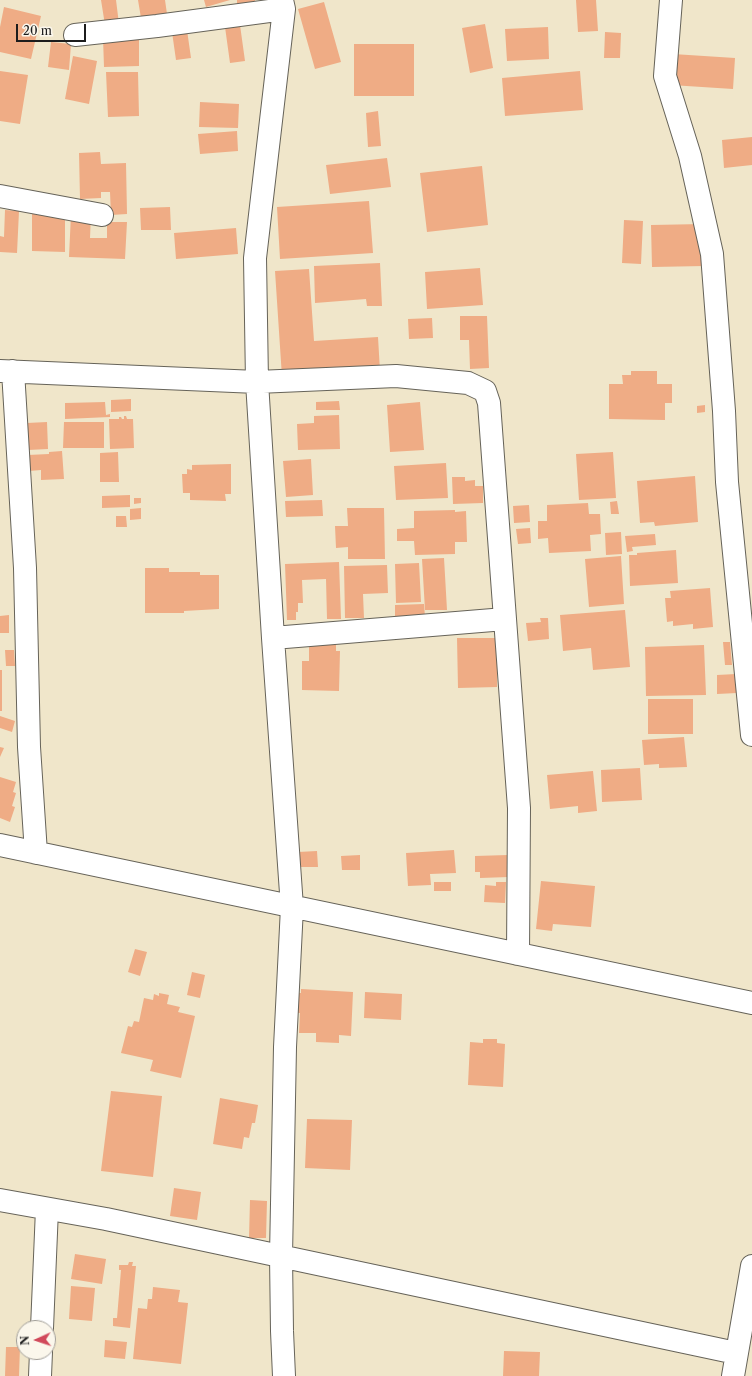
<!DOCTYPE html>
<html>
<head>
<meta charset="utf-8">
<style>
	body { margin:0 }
	#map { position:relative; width:752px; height:1376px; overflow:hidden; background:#f0e6ca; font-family:"Libre Caslon Text",serif }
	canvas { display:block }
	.north { position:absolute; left:16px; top:1320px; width:40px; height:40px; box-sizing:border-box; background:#fbf7ec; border:1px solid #a29f99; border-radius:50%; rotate:267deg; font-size:11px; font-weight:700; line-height:16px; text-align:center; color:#1c1c1c }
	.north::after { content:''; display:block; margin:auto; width:14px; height:18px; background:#d1495b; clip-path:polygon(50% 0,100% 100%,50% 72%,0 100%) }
	.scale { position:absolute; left:16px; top:24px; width:70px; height:18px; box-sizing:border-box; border:2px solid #1c1c1c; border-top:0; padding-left:5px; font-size:12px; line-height:14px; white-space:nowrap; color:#1c1c1c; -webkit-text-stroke:3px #fbf7ec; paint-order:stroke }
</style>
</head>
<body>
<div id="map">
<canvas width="752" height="1376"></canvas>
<div class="north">N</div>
<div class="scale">20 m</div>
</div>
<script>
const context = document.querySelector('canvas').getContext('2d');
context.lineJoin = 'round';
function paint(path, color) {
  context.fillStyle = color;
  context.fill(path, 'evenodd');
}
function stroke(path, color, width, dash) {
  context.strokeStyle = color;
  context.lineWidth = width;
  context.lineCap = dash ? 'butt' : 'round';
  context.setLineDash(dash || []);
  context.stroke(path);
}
paint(new Path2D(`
	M 101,0 L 116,0 L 119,24 L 105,25 Z
	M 138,0 L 165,0 L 167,14 L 141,18 Z
	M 204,0 L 230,0 L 206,7 Z
	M 237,0 L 255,0 L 255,2 L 237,5 Z
	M 576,0 L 596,0 L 598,31 L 578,32 Z
	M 324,2 L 341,62 L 315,69 L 298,9 Z
	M 4,7 L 41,16 L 31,59 L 0,52 L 0,27 Z
	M 485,24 L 493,68 L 470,73 L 462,28 Z
	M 240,25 L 245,61 L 230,63 L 225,27 Z
	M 548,27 L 549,59 L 507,61 L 505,29 Z
	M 187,30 L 191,58 L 176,60 L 172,32 Z
	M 605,32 L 621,33 L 620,58 L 604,58 Z
	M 103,38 L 139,38 L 139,66 L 104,67 Z
	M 51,42 L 71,44 L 69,70 L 48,67 Z
	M 354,44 L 414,44 L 414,96 L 354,96 Z
	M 673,54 L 735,58 L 733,89 L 671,85 Z
	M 73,56 L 97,61 L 89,104 L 65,99 Z
	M 0,71 L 28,75 L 20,124 L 0,121 Z
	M 580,71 L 583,110 L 505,116 L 502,78 Z
	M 106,72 L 138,72 L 139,116 L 108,117 Z
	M 200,102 L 239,104 L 238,128 L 199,127 Z
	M 378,111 L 381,146 L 368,147 L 366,113 Z
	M 237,131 L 238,151 L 200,154 L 198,134 Z
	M 752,137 L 752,165 L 724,168 L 722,140 Z
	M 100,152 L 101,164 L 126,163 L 127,214 L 111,215 L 110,192 L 101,192 L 101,198 L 80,199 L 79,153 Z
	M 387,158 L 391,187 L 330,194 L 326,165 Z
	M 482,166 L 488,225 L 427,232 L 420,173 Z
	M 369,201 L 373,253 L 280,259 L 277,207 Z
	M 170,207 L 171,230 L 141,230 L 140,208 Z
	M 5,210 L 19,211 L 17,253 L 0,252 L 0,236 L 4,237 Z
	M 32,214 L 65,215 L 65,252 L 32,251 Z
	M 71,214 L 91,214 L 90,238 L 107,238 L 107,222 L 127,222 L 125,259 L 69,257 Z
	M 624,220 L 643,221 L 641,264 L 622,263 Z
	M 703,224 L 704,266 L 652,267 L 651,225 Z
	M 236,228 L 238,254 L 176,259 L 174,233 Z
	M 380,263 L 382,306 L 367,306 L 366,299 L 315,303 L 314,266 Z
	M 480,268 L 483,305 L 427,309 L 425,272 Z
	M 309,269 L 314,341 L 378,337 L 380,371 L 282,377 L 275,271 Z
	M 460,316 L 487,316 L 489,368 L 470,369 L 469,340 L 460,340 Z
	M 432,318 L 433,338 L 409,339 L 408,319 Z
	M 631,371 L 657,371 L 657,384 L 672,384 L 672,403 L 665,403 L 665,420 L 609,419 L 609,384 L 623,384 L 622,375 L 631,375 Z
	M 131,399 L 131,411 L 111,412 L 111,400 Z
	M 339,401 L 340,410 L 316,410 L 316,402 Z
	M 105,402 L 106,415 L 110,414 L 110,417 L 65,419 L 65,403 Z
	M 420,402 L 424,450 L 390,452 L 387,405 Z
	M 705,405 L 705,412 L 697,413 L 697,406 Z
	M 339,415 L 340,449 L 298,450 L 297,424 L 314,423 L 314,416 Z
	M 124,416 L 126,416 L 127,419 L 133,419 L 134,448 L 110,449 L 109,419 L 119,419 L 119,417 L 121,417 L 122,419 L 124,419 Z
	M 47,422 L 48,449 L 28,450 L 27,423 Z
	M 64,422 L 104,422 L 104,448 L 63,448 Z
	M 62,451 L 64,479 L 41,480 L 41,470 L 29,471 L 28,455 L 49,454 L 49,452 Z
	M 118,452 L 119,482 L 100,482 L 100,453 Z
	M 613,452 L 616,498 L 579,500 L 576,454 Z
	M 311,459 L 313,495 L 286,497 L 283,461 Z
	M 446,463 L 448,498 L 396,500 L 394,466 Z
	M 231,464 L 231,494 L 225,494 L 226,501 L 190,500 L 190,493 L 183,493 L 182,474 L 187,474 L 187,469 L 192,470 L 192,465 Z
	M 695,476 L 698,522 L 655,526 L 654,522 L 640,523 L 637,481 Z
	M 452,477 L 465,477 L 465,481 L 475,480 L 475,486 L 483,486 L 483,503 L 453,504 Z
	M 130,495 L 130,507 L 102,508 L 102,496 Z
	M 134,498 L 141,498 L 141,503 L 134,504 Z
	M 322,500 L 323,516 L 286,517 L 285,501 Z
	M 617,501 L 619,514 L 611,514 L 610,502 Z
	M 588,503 L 589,514 L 600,514 L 601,534 L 590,535 L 591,551 L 549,553 L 548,538 L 538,539 L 538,521 L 547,521 L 547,505 Z
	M 529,505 L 530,522 L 514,523 L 513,506 Z
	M 141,508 L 141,519 L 130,520 L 130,509 Z
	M 347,508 L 384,508 L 385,559 L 348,559 L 348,547 L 336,548 L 335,526 L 348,526 Z
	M 455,510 L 455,512 L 466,511 L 467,542 L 455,542 L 455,554 L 415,555 L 414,541 L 397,541 L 397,529 L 414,528 L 414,511 Z
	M 116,516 L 126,516 L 127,527 L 116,527 Z
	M 530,528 L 531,543 L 518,544 L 516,529 Z
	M 621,532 L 622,554 L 606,555 L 605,533 Z
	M 655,534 L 656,545 L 632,547 L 633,551 L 627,552 L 625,536 Z
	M 676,550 L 678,583 L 630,586 L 629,555 L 637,555 L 637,553 Z
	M 621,556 L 624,604 L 589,607 L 585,559 Z
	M 444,558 L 447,610 L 425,610 L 422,559 Z
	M 339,562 L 341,619 L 327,619 L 326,579 L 302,580 L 303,603 L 298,603 L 298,612 L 296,612 L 296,620 L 287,620 L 285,564 Z
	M 419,563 L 421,602 L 396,603 L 395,564 Z
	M 387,565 L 388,593 L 363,594 L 364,618 L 345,618 L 344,566 Z
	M 145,568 L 169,568 L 169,572 L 200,572 L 200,575 L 219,575 L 219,609 L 184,611 L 184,613 L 145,613 Z
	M 710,588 L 713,627 L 693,629 L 693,624 L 673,626 L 673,621 L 667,622 L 665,598 L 671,598 L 670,591 Z
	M 424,604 L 425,617 L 406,618 L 405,616 L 395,616 L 395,605 Z
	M 625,610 L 630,667 L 593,670 L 591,648 L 563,651 L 560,615 Z
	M 9,615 L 9,633 L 0,633 L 0,616 Z
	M 540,618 L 548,618 L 549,639 L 528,641 L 526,623 L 541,622 Z
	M 457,638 L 497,638 L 497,687 L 458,688 Z
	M 309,642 L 336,643 L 336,651 L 340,651 L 339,691 L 302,690 L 302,661 L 309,661 Z
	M 723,642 L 730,642 L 732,665 L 725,665 Z
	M 704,645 L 706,695 L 646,696 L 645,647 Z
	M 5,650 L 14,650 L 15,666 L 6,666 Z
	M 0,670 L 2,670 L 2,711 L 0,711 Z
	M 736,674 L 737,693 L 717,694 L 717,675 Z
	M 648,699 L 693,699 L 693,734 L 648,734 Z
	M 0,716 L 15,721 L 12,732 L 0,728 Z
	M 684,737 L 687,767 L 659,768 L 659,764 L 644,765 L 642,740 Z
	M 0,747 L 4,748 L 0,757 Z
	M 640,768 L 642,800 L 602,802 L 601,770 Z
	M 593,771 L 597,811 L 578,813 L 578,806 L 550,809 L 547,775 Z
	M 0,777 L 16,782 L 13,792 L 16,793 L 12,806 L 15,807 L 10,822 L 0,818 Z
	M 454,850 L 456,873 L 430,874 L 431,885 L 408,886 L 406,853 Z
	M 317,851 L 318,867 L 299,867 L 298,852 Z
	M 360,855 L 360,870 L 342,870 L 341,856 Z
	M 508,855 L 509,877 L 480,878 L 480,872 L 475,872 L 475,856 Z
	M 541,881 L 595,886 L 591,927 L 553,924 L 552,931 L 536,929 Z
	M 434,882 L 451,882 L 451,891 L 434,891 Z
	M 496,882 L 506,882 L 505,903 L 484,902 L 485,885 L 496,886 Z
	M 135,949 L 147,952 L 140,976 L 128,972 Z
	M 192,972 L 205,975 L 200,998 L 187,995 Z
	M 301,989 L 353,992 L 351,1036 L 339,1035 L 339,1043 L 316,1042 L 316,1033 L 299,1033 L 300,1013 L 295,1013 L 296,993 L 301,993 Z
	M 365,992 L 402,994 L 401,1020 L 364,1018 Z
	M 159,993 L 169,995 L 167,1004 L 180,1007 L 178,1012 L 195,1016 L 181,1078 L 150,1071 L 153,1060 L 121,1053 L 128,1026 L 132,1027 L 134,1021 L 139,1022 L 144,998 L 153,1000 L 154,994 L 159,996 Z
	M 483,1039 L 497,1039 L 497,1043 L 505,1044 L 503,1087 L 468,1085 L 470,1042 L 483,1043 Z
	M 111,1091 L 162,1096 L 153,1177 L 101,1171 Z
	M 220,1098 L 258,1105 L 255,1123 L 252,1123 L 249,1138 L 244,1137 L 242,1149 L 213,1144 Z
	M 307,1119 L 352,1120 L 350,1170 L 305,1168 Z
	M 174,1188 L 201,1192 L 197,1220 L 170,1216 Z
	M 250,1200 L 267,1201 L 266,1238 L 249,1238 Z
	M 75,1254 L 106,1259 L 102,1284 L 71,1279 Z
	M 129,1262 L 133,1262 L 132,1266 L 136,1266 L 130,1328 L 113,1326 L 113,1318 L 117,1318 L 121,1270 L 119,1270 L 119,1265 L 128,1265 Z
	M 71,1286 L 95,1288 L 92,1321 L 69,1319 Z
	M 153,1287 L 180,1290 L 178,1302 L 188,1303 L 181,1364 L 133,1359 L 138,1308 L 147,1309 L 148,1299 L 152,1299 Z
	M 105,1340 L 127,1342 L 125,1359 L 104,1357 Z
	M 6,1347 L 20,1347 L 19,1376 L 5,1376 Z
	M 504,1351 L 540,1352 L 539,1376 L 503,1376 Z`), '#efac85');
const minor = new Path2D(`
	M 282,0 L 284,9 L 255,258 L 257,382 L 273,638 L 292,907 L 285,1047 L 281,1256 L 282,1331 L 284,1376
	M 671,0 L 665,76 L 690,156 L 712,254 L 724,411 L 727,482 L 752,735
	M 75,35 L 157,26 L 284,9
	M 0,196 L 102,215
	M 0,371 L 257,382 L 396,376 L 468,383 L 485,391 L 489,403 L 519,808 L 518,954
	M 13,371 L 25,568 L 29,747 L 36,853
	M 273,638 L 505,619
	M 0,845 L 752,1003
	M 0,1200 L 106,1219 L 736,1353
	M 42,1328 L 47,1209
	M 40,1376 L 41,1352
	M 733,1376 L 752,1266`);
stroke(minor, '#666359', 24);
stroke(minor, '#fff', 22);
</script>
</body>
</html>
